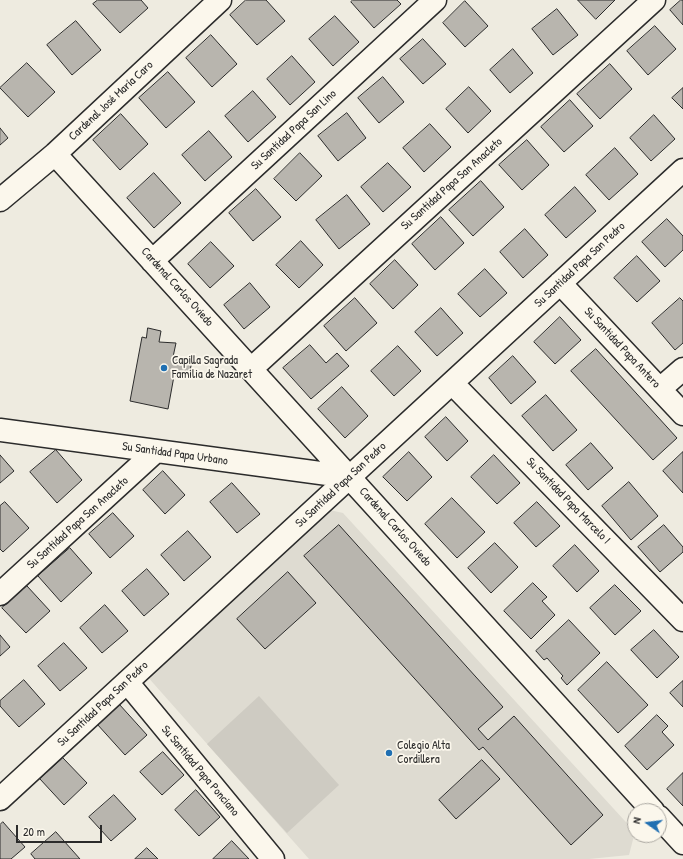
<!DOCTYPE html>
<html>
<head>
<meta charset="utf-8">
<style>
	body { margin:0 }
	#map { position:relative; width:683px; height:859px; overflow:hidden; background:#eeebe0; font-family:"Patrick Hand",sans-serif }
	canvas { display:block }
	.north { position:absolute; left:627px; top:803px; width:40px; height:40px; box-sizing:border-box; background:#fbf7ec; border:1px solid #a8a59f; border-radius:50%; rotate:284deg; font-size:11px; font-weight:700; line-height:16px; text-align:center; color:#2b2b2b }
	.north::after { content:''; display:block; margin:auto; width:14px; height:18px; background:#1f6fb2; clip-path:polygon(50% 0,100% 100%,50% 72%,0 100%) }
	.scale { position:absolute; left:16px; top:825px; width:86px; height:18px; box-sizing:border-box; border:2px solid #2b2b2b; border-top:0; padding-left:5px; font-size:12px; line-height:14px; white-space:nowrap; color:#2b2b2b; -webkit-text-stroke:3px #fbf7ec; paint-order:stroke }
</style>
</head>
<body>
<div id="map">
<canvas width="683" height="859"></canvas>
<div class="north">N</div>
<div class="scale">20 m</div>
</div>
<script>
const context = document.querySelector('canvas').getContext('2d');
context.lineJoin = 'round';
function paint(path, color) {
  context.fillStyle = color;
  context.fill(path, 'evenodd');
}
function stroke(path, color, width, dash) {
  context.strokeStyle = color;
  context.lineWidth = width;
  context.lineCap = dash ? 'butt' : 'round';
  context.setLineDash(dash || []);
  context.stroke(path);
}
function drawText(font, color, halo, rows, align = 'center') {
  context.font = font + ' "Patrick Hand",sans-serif';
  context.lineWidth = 3.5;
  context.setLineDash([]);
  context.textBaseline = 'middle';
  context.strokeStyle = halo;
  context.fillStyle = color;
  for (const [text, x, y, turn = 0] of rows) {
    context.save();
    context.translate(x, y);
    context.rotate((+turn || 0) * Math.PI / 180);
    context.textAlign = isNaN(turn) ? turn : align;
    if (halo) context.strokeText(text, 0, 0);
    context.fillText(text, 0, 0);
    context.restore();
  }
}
paint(new Path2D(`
	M 325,509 L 343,513 L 635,832 L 629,855 L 589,859 L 309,859 L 146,675 Z`), '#dedbd1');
paint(new Path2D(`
	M 259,696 L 339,785 L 287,833 L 207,744 Z`), '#cecbc2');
const building = new Path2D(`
	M 98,0 L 141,0 L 148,8 L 120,33 L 93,4 Z
	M 246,0 L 266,0 L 285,21 L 257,45 L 230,15 Z
	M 353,0 L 397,0 L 401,4 L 374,28 L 351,2 Z
	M 578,0 L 615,0 L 596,19 Z
	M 681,0 L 683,0 L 683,25 L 670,10 Z
	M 465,1 L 488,26 L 465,47 L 443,23 Z
	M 557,9 L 578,35 L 553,55 L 532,29 Z
	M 335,16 L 359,42 L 333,66 L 309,39 Z
	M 76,21 L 101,50 L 72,75 L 47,45 Z
	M 655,26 L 676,49 L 648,75 L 627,51 Z
	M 211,35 L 237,64 L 212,87 L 186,58 Z
	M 423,39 L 446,64 L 423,84 L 400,59 Z
	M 513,49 L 533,73 L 510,93 L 490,70 Z
	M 292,56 L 315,82 L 290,105 L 267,79 Z
	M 27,63 L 55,92 L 28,117 L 0,88 Z
	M 610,64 L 632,89 L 600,119 L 577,94 Z
	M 168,72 L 195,102 L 166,128 L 139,98 Z
	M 383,77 L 404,102 L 379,123 L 358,98 Z
	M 469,87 L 491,111 L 468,133 L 446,109 Z
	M 683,88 L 683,109 L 672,98 Z
	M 253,91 L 276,117 L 248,142 L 225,116 Z
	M 570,100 L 593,126 L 564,152 L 541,127 Z
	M 347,113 L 366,138 L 338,161 L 318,136 Z
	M 121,114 L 148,144 L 120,170 L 93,140 Z
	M 654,115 L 675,139 L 651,161 L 630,138 Z
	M 430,124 L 451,147 L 424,172 L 403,148 Z
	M 0,128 L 8,138 L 0,145 Z
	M 209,131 L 232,157 L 205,181 L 182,155 Z
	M 527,140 L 549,165 L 522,190 L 499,165 Z
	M 615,148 L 638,174 L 609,200 L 586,175 Z
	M 300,153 L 322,176 L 296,201 L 274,179 Z
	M 388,163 L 411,187 L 383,212 L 361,187 Z
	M 154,173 L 181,203 L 154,228 L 127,198 Z
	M 481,181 L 504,207 L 473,236 L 449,210 Z
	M 575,187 L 596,211 L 566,238 L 545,215 Z
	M 256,189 L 281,217 L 253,241 L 229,213 Z
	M 347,195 L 370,224 L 339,249 L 316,220 Z
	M 441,217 L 464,243 L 435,270 L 412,244 Z
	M 667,219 L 683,236 L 683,250 L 665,267 L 642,242 Z
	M 525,229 L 548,255 L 523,278 L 500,252 Z
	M 301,241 L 323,265 L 299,288 L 276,265 Z
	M 211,242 L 234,266 L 210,288 L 188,264 Z
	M 637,256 L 660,281 L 637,302 L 614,278 Z
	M 395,260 L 418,285 L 393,309 L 370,284 Z
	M 485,269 L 507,293 L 480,317 L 458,294 Z
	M 250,283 L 270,307 L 244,329 L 224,305 Z
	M 355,298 L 377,323 L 346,351 L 324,326 Z
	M 680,298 L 683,301 L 683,343 L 675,350 L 652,323 Z
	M 441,308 L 463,333 L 437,356 L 415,332 Z
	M 560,317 L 581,340 L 555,364 L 534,342 Z
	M 148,328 L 161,331 L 159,342 L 176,343 L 173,357 L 192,360 L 189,377 L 174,376 L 168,409 L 130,401 L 142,337 L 146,338 Z
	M 310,345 L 326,363 L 337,353 L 349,366 L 311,399 L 283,368 Z
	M 398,346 L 421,371 L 394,396 L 371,371 Z
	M 596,349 L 677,438 L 653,460 L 571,371 Z
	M 513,356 L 536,382 L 511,404 L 489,378 Z
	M 342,387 L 368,416 L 345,438 L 318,409 Z
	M 546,395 L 577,430 L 553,451 L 522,416 Z
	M 446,417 L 468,441 L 447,461 L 425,437 Z
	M 591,443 L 613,468 L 588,490 L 566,465 Z
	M 56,450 L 82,480 L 57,503 L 30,472 Z
	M 409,452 L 432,477 L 407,501 L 383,477 Z
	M 683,452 L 683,493 L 663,471 Z
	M 0,455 L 14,471 L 0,483 Z
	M 494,455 L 520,483 L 497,504 L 471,477 Z
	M 163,471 L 185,495 L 165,514 L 143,490 Z
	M 629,482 L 658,516 L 631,540 L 602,506 Z
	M 232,483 L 260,514 L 237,533 L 210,502 Z
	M 452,498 L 485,532 L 457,558 L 425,524 Z
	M 5,502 L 29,528 L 3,552 L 0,549 L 0,506 Z
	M 537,502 L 560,526 L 536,547 L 514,523 Z
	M 113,513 L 134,536 L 110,558 L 89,534 Z
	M 339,525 L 503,707 L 478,729 L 488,740 L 514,716 L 603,815 L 571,845 L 483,747 L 479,750 L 304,556 Z
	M 664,525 L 683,547 L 683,552 L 660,572 L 638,547 Z
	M 188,531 L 211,557 L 184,581 L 161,555 Z
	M 495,543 L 518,567 L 491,593 L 468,568 Z
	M 575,545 L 599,571 L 577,592 L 553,566 Z
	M 70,548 L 92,573 L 61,602 L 38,576 Z
	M 147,569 L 169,594 L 144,616 L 122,591 Z
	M 288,572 L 316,603 L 265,649 L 237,619 Z
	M 533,583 L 547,597 L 542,601 L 555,615 L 531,639 L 504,611 Z
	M 615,585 L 641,611 L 615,635 L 590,608 Z
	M 27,586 L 50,611 L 26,633 L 2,608 Z
	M 105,605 L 128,631 L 102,653 L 80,628 Z
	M 569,620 L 600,653 L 567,685 L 561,678 L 563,676 L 547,658 L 544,660 L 536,651 Z
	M 654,630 L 679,657 L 657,678 L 631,650 Z
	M 0,635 L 10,647 L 0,656 Z
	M 64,643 L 87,668 L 60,691 L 38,666 Z
	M 607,662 L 648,705 L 618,733 L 578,690 Z
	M 24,680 L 45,704 L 19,727 L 0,706 L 0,701 Z
	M 683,681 L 683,707 L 670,693 Z
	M 119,704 L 147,735 L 125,755 L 97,724 Z
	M 657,715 L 668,726 L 662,732 L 674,745 L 647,770 L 625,746 Z
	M 163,752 L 184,775 L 162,795 L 140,772 Z
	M 63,758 L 87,783 L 64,805 L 40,779 Z
	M 482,760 L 500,779 L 456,819 L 439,800 Z
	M 683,773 L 683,806 L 667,789 Z
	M 196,790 L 220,817 L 199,836 L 175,810 Z
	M 114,795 L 136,819 L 111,841 L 89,817 Z
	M 3,822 L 25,847 L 11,859 L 0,859 L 0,825 Z
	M 56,832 L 80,859 L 35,859 L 31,854 Z
	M 232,841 L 249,859 L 213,859 Z
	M 147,848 L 158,859 L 135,859 Z`);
paint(building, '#b8b5ae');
stroke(building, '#2b2b2b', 1);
const minor = new Path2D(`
	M 55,154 L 653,811
	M 0,200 L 55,154 L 220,0
	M 152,261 L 435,0
	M 560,283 L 683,414
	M 251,369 L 654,0
	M 452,383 L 683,620
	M 660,389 L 683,369
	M 0,430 L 350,477
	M 0,594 L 155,452
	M 127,682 L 273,859
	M 0,799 L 683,170
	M 659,817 L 683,843`);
stroke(minor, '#2b2b2b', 25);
stroke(minor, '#fbf7ec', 22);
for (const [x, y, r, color] of [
	[164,368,4,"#1f6fb2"],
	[389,753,4,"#1f6fb2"]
]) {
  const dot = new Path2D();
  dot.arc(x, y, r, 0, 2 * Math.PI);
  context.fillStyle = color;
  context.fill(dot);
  stroke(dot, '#fbf7ec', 1.5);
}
drawText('12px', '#2b2b2b', '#fbf7ec', [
	["Cardenal José María Caro",111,101,-43],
	["Su Santidad Papa San Lino",294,130,-43],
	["Su Santidad Papa San Anacleto",452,184,-42],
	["Su Santidad Papa San Pedro",580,265,-43],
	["Cardenal Carlos Oviedo",177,287,48],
	["Su Santidad Papa Antero",622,348,47],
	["Su Santidad Papa Urbano",175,454,8],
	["Su Santidad Papa San Pedro",341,485,-43],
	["Su Santidad Papa Marcelo I",568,501,46],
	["Su Santidad Papa San Anacleto",78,523,-42],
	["Cardenal Carlos Oviedo",395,527,48],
	["Su Santidad Papa San Pedro",103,704,-43],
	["Su Santidad Papa Ponciano",200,771,50]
]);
drawText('12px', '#2b2b2b', '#fbf7ec', [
	["Capilla Sagrada",172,361],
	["Familia de Nazaret",172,375],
	["Colegio Alta",397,746],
	["Cordillera",397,760]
], 'left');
</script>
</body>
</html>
